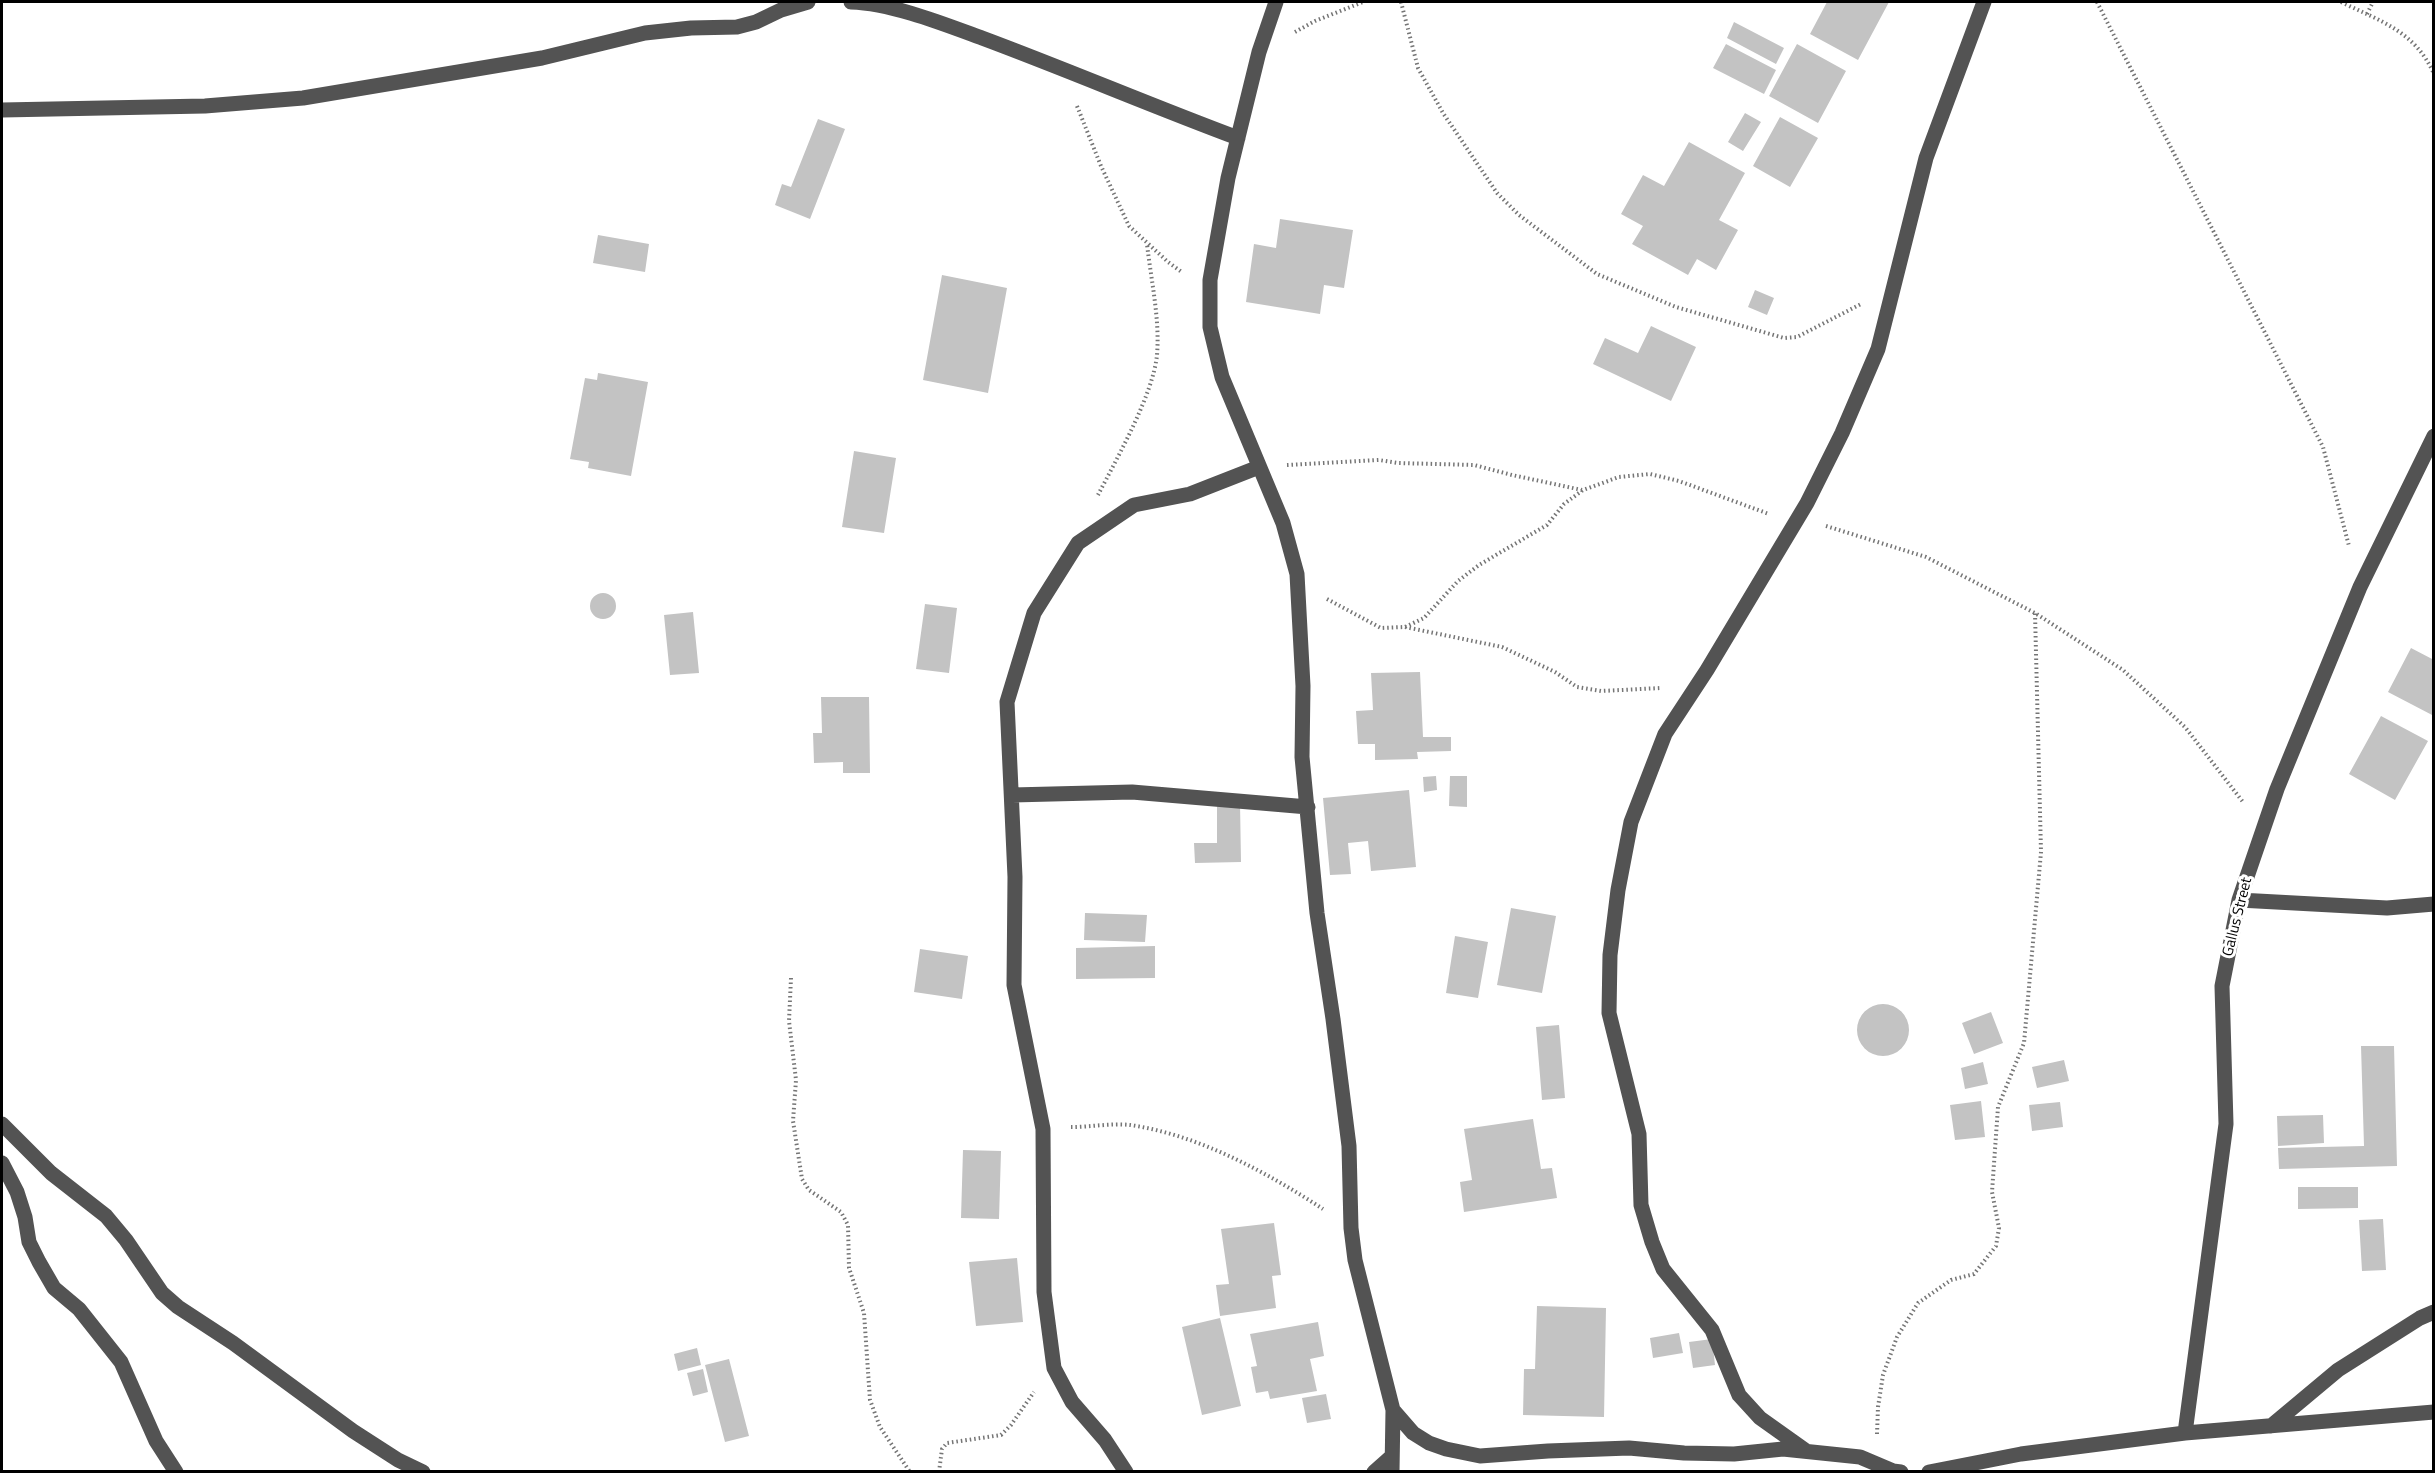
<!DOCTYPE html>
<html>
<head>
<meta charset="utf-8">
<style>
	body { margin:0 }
	#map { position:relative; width:2435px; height:1473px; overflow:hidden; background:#fff; font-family:"Titillium Web",sans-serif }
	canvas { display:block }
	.frame { position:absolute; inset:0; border:3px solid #000; pointer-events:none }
</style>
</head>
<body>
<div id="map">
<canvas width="2435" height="1473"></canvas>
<div class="frame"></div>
</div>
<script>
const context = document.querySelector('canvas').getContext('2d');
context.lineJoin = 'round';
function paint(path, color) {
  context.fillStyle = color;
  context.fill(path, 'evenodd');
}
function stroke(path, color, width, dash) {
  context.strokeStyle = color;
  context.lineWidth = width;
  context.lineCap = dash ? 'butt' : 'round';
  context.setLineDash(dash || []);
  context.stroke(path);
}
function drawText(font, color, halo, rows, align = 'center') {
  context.font = font + ' "Titillium Web",sans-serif';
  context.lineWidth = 6;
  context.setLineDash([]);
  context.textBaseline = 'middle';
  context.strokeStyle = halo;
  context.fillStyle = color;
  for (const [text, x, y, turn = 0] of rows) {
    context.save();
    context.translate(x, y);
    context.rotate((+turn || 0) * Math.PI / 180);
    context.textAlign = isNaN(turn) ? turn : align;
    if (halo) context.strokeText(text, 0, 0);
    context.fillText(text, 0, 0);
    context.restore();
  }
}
paint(new Path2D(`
	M 1827,2 L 1889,2 L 1858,60 L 1810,34 Z
	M 1734,22 L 1784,48 L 1776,64 L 1727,38 Z
	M 1726,44 L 1776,70 L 1764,94 L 1713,68 Z
	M 1797,44 L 1846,71 L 1818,123 L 1769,96 Z
	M 1745,113 L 1761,122 L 1743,151 L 1728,142 Z
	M 1780,117 L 1818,138 L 1790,187 L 1753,166 Z
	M 818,119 L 845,129 L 810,219 L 775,205 L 782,184 L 791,187 Z
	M 1689,142 L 1745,173 L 1719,220 L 1738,230 L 1716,270 L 1697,259 L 1688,275 L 1632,244 L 1643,226 L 1621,214 L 1643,175 L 1664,186 Z
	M 1280,219 L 1353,230 L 1344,288 L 1324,285 L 1320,314 L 1246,302 L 1254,244 L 1276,248 Z
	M 598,235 L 649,244 L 645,272 L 593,263 Z
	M 942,275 L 1007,288 L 988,393 L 923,380 Z
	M 1755,290 L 1774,298 L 1767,315 L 1748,307 Z
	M 1651,326 L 1696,347 L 1671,401 L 1593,364 L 1605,338 L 1638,353 Z
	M 598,373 L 648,382 L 631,476 L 588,468 L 589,462 L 570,459 L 585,378 L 597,380 Z
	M 854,451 L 896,458 L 884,533 L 842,527 Z
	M590 606a13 13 0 1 1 26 0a13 13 0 1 1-26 0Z
	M 925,604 L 957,608 L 949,673 L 916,669 Z
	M 693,612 L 699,673 L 670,675 L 664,615 Z
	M 2411,648 L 2434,660 L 2434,716 L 2388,692 Z
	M 1420,672 L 1423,737 L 1451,737 L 1451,751 L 1417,752 L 1418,759 L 1375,760 L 1375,744 L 1358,744 L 1356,711 L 1373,710 L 1371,673 Z
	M 821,697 L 869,697 L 870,773 L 843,773 L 843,762 L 814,763 L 813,733 L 822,733 Z
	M 2381,716 L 2428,741 L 2395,800 L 2349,774 Z
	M 1436,776 L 1437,790 L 1424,792 L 1423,777 Z
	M 1450,776 L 1467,776 L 1467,807 L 1449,806 Z
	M 1409,790 L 1416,867 L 1371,871 L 1368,841 L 1348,843 L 1351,874 L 1330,875 L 1323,798 Z
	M 1217,803 L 1240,803 L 1241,862 L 1195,863 L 1194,843 L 1217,843 Z
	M 1511,908 L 1556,916 L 1542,993 L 1497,985 Z
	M 1085,913 L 1147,915 L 1145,942 L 1084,940 Z
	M 1455,936 L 1488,942 L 1478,998 L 1446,993 Z
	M 1155,946 L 1155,978 L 1076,979 L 1076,948 Z
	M 920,949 L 968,956 L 962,999 L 914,992 Z
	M1857 1030a26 26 0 1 1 52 0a26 26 0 1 1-52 0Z
	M 1991,1012 L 2003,1043 L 1974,1054 L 1962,1023 Z
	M 1559,1025 L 1565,1098 L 1542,1100 L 1536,1027 Z
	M 2361,1046 L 2394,1046 L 2397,1166 L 2279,1169 L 2278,1148 L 2364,1146 Z
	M 2064,1060 L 2069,1081 L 2037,1088 L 2032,1067 Z
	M 1983,1062 L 1988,1084 L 1965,1089 L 1961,1068 Z
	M 1981,1101 L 1985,1137 L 1955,1140 L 1950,1105 Z
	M 2060,1102 L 2063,1127 L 2032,1131 L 2029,1105 Z
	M 2323,1115 L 2324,1143 L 2278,1146 L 2277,1116 Z
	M 1533,1119 L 1541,1169 L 1552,1168 L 1557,1198 L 1464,1212 L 1460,1182 L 1472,1180 L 1464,1129 Z
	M 963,1150 L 1001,1151 L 999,1219 L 961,1218 Z
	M 2298,1187 L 2358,1187 L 2358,1208 L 2298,1209 Z
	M 2383,1219 L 2386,1270 L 2362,1271 L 2359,1220 Z
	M 1274,1223 L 1281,1275 L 1272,1276 L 1276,1308 L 1220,1316 L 1216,1285 L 1229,1284 L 1221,1229 Z
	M 1017,1258 L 1023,1322 L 976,1326 L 969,1262 Z
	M 1537,1306 L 1606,1308 L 1604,1417 L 1523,1415 L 1524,1369 L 1535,1369 Z
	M 1220,1318 L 1241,1406 L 1202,1415 L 1182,1327 Z
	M 1318,1322 L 1324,1356 L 1310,1359 L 1317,1391 L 1270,1399 L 1268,1391 L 1256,1393 L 1251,1367 L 1257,1366 L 1250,1334 Z
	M 1679,1333 L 1683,1353 L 1653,1358 L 1650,1338 Z
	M 1712,1339 L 1715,1365 L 1693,1368 L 1689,1342 Z
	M 697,1348 L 701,1365 L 678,1371 L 674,1354 Z
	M 729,1359 L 749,1436 L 725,1442 L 705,1365 Z
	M 703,1369 L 708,1392 L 693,1396 L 687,1373 Z
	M 1326,1394 L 1331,1419 L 1307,1423 L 1302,1398 Z`), '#c3c3c3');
stroke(new Path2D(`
	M 1401,2 L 1418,68 L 1443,113 L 1497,193 L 1519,215 L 1597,274 L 1676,307 L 1784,338 L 1797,337 L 1861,304
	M 2097,2 L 2323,447 L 2349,546
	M 2341,2 C 2380,21 2415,31 2434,74
	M 2367,14 L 2373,2
	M 1295,32 L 1315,21 L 1363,2
	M 1077,106 L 1101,166 L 1129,226 L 1168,262 L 1183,273
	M 1287,465 L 1379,460 L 1398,463 L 1474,465 L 1512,475 L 1582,490
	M 1098,495 C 1117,458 1153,395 1157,355 C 1160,319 1151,280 1147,244
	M 1826,526 L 1926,557 L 2035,613 L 2123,670 L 2185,727 L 2243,802
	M 1327,599 L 1381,628 L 1405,627 L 1424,618 L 1458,581 L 1479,565 L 1547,525 L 1564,504 L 1583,490 L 1619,477 L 1650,474 L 1679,481 L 1769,514
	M 1405,627 L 1502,647 L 1555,672 L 1577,687 L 1601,691 L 1661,688
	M 791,978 L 789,1021 L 796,1080 L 793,1121 L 802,1179 L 809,1190 L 841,1212 L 848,1225 L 849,1268 L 864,1313 L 870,1400 L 880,1427 L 910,1472
	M 1071,1127 C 1090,1127 1112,1123 1130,1125 C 1199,1135 1266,1172 1323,1209
	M 1877,1434 L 1878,1407 L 1883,1375 L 1897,1337 L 1918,1303 L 1951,1280 L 1974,1274 L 1996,1246 L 1999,1228 L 1992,1192 L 1998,1107 L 2024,1043 L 2041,852 L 2035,613
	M 939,1472 L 942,1449 L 947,1443 L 1001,1435 L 1011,1425 L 1034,1392`), '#757575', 4, [1.5, 3]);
stroke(new Path2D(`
	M 851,2 C 891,3 944,24 982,38 C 1068,70 1152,106 1238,138
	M 1276,2 L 1259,52 L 1228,178 L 1210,280 L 1210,327 L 1222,377 L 1283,523 L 1297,574 L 1303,686 L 1302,757 L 1317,913 L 1333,1019 L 1349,1146 L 1351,1228 L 1355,1260 L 1393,1410 L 1413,1433 L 1429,1443 L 1446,1449 L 1480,1456 L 1548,1451 L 1629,1448 L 1684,1453 L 1734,1454 L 1783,1449 L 1860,1457 L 1893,1471 L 1901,1472
	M 2,110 L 205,106 L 303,98 L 542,58 L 645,33 L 691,28 L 737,27 L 756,22 L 781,10 L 808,2
	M 1012,795 L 1132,792 L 1308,807
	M 2239,900 L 2387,908 L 2434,904
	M 2,1124 L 51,1173 L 106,1216 L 126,1240 L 162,1293 L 178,1307 L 233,1343 L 353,1431 L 398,1460 L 423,1472
	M 2,1163 L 17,1192 L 25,1217 L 29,1242 L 39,1262 L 54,1288 L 79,1309 L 121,1362 L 156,1441 L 176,1472
	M 2271,1426 L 2338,1370 L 2420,1318 L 2434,1312
	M 2185,1433 L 2226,1124 L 2222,986 L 2239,900 L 2277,789 L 2360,587 L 2434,436
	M 1805,1450 L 1760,1418 L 1739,1395 L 1712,1330 L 1663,1269 L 1652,1242 L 1641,1205 L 1639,1134 L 1609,1013 L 1610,955 L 1618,890 L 1631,822 L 1665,734 L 1707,670 L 1807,503 L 1842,433 L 1878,349 L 1926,158 L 1984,2
	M 1126,1472 L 1105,1440 L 1072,1402 L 1054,1368 L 1044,1292 L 1043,1129 L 1014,985 L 1015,877 L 1007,702 L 1034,613 L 1078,543 L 1134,505 L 1190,494 L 1259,467
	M 1374,1472 L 1392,1456
	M 1392,1472 L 1393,1410
	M 1929,1472 L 2021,1454 L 2185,1433 L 2434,1412`), '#535353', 15);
drawText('15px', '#000', '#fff', [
	["Gallus Street",2238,917,-76]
]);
</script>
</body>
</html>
